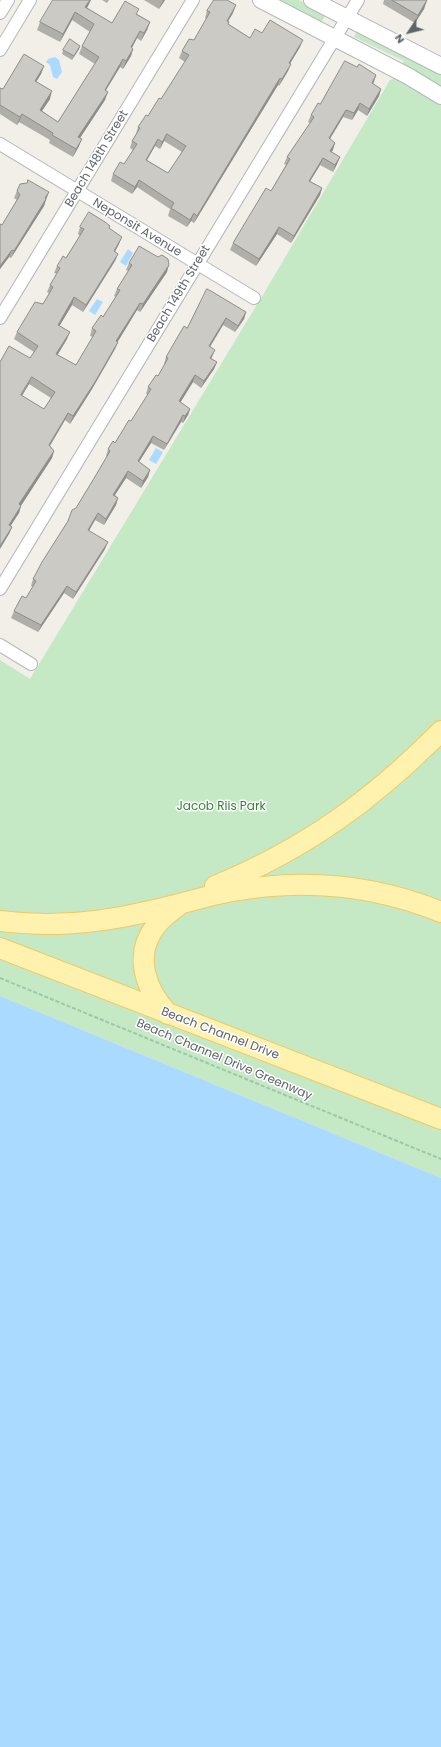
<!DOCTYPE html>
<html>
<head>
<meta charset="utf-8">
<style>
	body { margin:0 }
	#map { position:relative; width:441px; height:1747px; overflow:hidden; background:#f1efe8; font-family:Poppins,sans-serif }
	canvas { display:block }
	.north { position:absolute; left:389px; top:12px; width:40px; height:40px; -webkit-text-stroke:3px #fff; paint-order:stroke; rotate:235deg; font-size:11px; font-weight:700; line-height:16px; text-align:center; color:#5f6368 }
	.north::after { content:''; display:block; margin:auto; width:14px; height:18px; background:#5f6368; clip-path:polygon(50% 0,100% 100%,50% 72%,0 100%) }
</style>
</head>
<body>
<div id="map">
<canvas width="441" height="1747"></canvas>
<div class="north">N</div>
</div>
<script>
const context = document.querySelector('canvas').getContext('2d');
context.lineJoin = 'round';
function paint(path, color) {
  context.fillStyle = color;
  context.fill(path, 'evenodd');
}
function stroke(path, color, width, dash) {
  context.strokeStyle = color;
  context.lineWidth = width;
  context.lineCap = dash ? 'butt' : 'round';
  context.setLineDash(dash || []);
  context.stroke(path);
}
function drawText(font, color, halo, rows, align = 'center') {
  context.font = font + ' Poppins,sans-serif';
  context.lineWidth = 3;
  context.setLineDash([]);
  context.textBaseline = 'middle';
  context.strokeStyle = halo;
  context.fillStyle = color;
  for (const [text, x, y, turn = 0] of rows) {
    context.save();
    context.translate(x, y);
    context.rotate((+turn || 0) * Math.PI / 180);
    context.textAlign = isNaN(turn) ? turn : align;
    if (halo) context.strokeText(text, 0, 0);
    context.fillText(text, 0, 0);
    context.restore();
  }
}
paint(new Path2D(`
	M 276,0 L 299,0 L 326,14 L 321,23 Z
	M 357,31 L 406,57 L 441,65 L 441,1178 L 0,996 L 0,660 L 30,679 L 264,293 L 390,80 L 393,79 L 404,61 L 354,37 Z`), '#c5e8c5');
paint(new Path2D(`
	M 55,57 L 59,60 L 62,72 L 57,79 L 53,77 L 50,65 L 46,62 L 48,59 Z
	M 128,249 L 133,253 L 126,266 L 120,262 Z
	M 97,299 L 103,302 L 95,315 L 89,311 Z
	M 156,448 L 163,452 L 156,464 L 149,460 Z
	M 0,996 L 441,1178 L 441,1747 L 0,1747 Z`), '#aadaff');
const minor = new Path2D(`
	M 0,13 L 8,0
	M 0,50 L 30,0
	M 0,144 L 254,298
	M 0,318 L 193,0
	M 0,589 L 358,0
	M 0,645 L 31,664`);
const tertiary = new Path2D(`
	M 261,0 L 408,76 L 441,96
	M 312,0 L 441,66`);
const primary = new Path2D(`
	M 215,886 C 305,849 373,800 441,731
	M 0,921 C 51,928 100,923 150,911 C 178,905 205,896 233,891 C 303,878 375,885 441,912
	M 0,948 L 441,1119
	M 168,1014 C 146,990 133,956 155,927 C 161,918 170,912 178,906`);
stroke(minor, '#b5b8bc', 14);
stroke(tertiary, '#b5b8bc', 18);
stroke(primary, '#f2c960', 22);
stroke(new Path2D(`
	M 0,978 L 441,1159`), '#9cc7a9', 2, [4, 2]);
stroke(minor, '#fff', 12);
stroke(tertiary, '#fff', 16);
stroke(primary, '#fff2af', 20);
paint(new Path2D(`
	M 102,0 L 109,0 L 107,3 Z
	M 144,0 L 165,0 L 159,9 Z
	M 384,0 L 427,0 L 424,9 L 415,23 L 383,4 Z
	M 90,2 L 87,8 L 112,23 L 137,14 L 150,22 L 147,30 L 141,41 L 137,38 L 132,48 L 133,49 L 131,56 L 123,69 L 120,67 L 106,90 L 105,100 L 80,138 L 79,146 L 73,157 L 49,143 L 50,140 L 19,122 L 17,125 L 0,114 L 0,88 L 3,89 L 44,66 L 41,74 L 36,82 L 50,99 L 42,111 L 58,122 L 95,64 L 79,54 L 82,46 L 90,32 L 72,20 L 60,42 L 37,30 L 40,22 Z
	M 207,11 L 233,13 L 228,21 L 228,24 L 250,38 L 262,33 L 300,47 L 290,64 L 288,71 L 279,86 L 278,85 L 194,223 L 191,221 L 187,227 L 168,216 L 170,209 L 137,187 L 132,194 L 111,181 L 113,174 L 124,164 L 133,150 L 130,148 L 132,141 L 136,135 L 136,134 L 138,127 L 148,116 L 161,99 L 185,62 L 179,58 L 182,51 L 194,40 L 207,19 L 205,18 ZM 164,141 L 182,152 L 168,173 L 147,160 L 155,146 L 160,149 Z
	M 80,46 L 79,49 L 72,60 L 62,54 L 63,50 Z
	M 376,75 L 373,84 L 381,89 L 379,96 L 367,116 L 358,110 L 352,120 L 343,117 L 330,139 L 335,143 L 331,152 L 340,157 L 337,164 L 333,172 L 320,165 L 310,181 L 322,188 L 320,195 L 291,243 L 277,234 L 256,266 L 230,250 L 233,243 L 271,191 L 286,165 L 284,164 L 287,157 L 310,123 L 308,122 L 311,115 L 320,104 Z
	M 17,191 L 49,192 L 44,206 L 11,258 L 9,257 L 0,269 L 0,224 L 2,225 L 17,200 L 14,198 Z
	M 80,227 L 109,228 L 119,244 L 115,252 L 118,254 L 115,261 L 83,312 L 72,305 L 59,325 L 67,339 L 57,355 L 76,365 L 93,337 L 90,336 L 92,328 L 103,317 L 116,297 L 114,296 L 117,289 L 128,271 L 126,270 L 129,263 L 167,272 L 140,312 L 137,310 L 117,342 L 115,349 L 92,389 L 70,424 L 65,420 L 50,446 L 54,451 L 52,458 L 21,505 L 19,513 L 10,526 L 12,527 L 9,534 L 0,362 L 30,358 L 34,352 L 14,339 L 17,332 L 43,304 L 49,293 L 47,292 L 50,285 L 57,274 L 54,273 L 57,266 L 66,258 L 80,236 L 78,234 ZM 29,384 L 51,398 L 44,409 L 22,396 Z
	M 246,312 L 244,319 L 235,332 L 223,325 L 210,347 L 212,357 L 211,359 L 217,362 L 214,369 L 201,388 L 193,382 L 180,402 L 190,409 L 188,415 L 183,423 L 181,422 L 164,450 L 151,443 L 139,462 L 150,470 L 148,477 L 141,488 L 126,478 L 115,495 L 118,498 L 116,505 L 104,525 L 95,520 L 89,531 L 105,549 L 73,599 L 64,593 L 38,632 L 11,618 L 14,611 L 26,598 L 33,587 L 31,586 L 33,579 L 107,457 L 106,456 L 108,449 L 115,443 L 131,421 L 148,395 L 146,394 L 148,387 L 158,376 L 165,365 L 164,364 L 166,357 L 187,328 Z`), '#afaea9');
paint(new Path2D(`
	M 90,0 L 91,0 L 90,2 L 83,15 L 85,7 Z
	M 163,0 L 165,0 L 159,9 Z
	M 427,0 L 424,9 L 415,23 L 418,15 Z
	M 236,5 L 233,13 L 224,28 L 227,21 Z
	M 75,12 L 72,20 L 60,42 L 63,34 Z
	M 150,22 L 147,30 L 141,41 L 144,33 Z
	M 140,31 L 137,38 L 128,55 L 131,47 Z
	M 303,40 L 300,47 L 286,70 L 289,63 Z
	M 80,46 L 79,49 L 72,60 L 74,56 Z
	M 133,49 L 131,56 L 123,69 L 126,61 Z
	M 123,59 L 120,67 L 106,90 L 105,90 Z
	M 291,64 L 288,71 L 279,86 L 282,79 Z
	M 44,66 L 41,74 L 32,89 L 35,81 Z
	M 376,75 L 374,82 L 369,90 L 372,83 Z
	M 280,78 L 278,85 L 194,223 L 197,216 Z
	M 381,89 L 379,96 L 367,116 L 369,109 Z
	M 52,91 L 50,99 L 37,118 L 40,110 Z
	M 108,92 L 105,100 L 76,144 L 78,137 Z
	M 360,103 L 358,110 L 352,120 L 354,113 Z
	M 346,110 L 343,117 L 326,145 L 329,138 Z
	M 22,114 L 19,122 L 17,125 L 20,117 Z
	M 167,134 L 164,141 L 160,149 L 162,142 Z
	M 82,139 L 79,146 L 73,157 L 76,149 Z
	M 158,139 L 155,146 L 143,167 L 146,160 Z
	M 335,143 L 333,150 L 328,158 L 330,151 Z
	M 340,157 L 337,164 L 333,172 L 335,165 Z
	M 323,158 L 320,165 L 306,188 L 309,181 Z
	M 139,180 L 137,187 L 132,194 L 135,187 Z
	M 322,188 L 320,195 L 291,243 L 294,236 Z
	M 49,192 L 46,199 L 42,205 L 46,199 L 44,206 L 11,258 L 14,251 Z
	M 194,213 L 191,221 L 187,227 L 190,220 Z
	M 279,227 L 277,234 L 256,266 L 259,259 Z
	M 122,237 L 119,244 L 111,258 L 114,251 Z
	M 12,250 L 9,257 L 0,269 L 0,266 Z
	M 118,254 L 115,261 L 83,312 L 86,305 Z
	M 169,265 L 167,272 L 140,312 L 143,304 Z
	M 74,297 L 72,305 L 56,332 L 58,325 Z
	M 140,303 L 137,310 L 114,348 L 116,341 Z
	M 246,312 L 244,319 L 235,332 L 238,326 Z
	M 226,318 L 223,325 L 206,353 L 209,346 Z
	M 70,332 L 67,339 L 54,361 L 56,354 Z
	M 118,342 L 115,349 L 92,389 L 70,424 L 73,416 Z
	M 215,350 L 212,357 L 208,365 L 210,358 Z
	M 217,362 L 214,369 L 201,388 L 204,381 Z
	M 195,375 L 193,382 L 177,408 L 179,401 Z
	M 32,377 L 29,384 L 18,402 L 21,395 Z
	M 190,409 L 188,415 L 183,423 L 185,416 Z
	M 68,413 L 65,420 L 46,452 L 49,445 Z
	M 183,415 L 181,422 L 164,450 L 167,444 Z
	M 153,436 L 151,443 L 135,468 L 138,461 Z
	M 54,451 L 52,458 L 17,512 L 19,504 Z
	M 150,470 L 148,477 L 141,488 L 143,481 Z
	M 128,471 L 126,478 L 111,501 L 113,495 Z
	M 118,498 L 116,505 L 104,525 L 106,519 Z
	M 21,506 L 19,513 L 6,533 L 9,525 Z
	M 98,513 L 95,520 L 85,537 L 88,530 Z
	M 12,527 L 9,534 L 0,549 L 0,546 Z
	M 108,542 L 105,549 L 73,599 L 76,592 Z
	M 67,586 L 64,593 L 38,632 L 41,625 Z`), '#8f8d8a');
const building = new Path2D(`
	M 53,0 L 90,0 L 85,7 L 112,23 L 125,1 L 139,9 L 136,14 L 150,22 L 144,33 L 140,31 L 131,47 L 133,49 L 126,61 L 123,59 L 109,83 L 105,90 L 108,92 L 78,137 L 82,139 L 76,149 L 52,135 L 53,133 L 22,114 L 20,117 L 0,105 L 0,88 L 3,89 L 24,54 L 44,66 L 35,81 L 52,91 L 40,110 L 58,122 L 99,57 L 82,46 L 94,24 L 75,12 L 63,34 L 40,22 Z
	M 214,0 L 227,0 L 236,5 L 227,21 L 229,22 L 228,24 L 250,38 L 255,29 L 262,33 L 270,20 L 303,40 L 289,63 L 291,64 L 282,79 L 280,78 L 197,216 L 194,213 L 190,220 L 171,208 L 174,203 L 139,180 L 135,187 L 113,174 L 120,162 L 124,164 L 137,144 L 132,141 L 140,128 L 138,127 L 146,115 L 148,116 L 159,98 L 161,99 L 189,55 L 182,51 L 189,39 L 194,40 L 210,12 L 207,11 ZM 167,134 L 186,146 L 168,173 L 146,160 L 158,139 L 162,142 Z
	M 392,0 L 427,0 L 418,15 Z
	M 70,39 L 80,46 L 74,56 L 63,50 Z
	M 345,61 L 357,67 L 359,64 L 376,75 L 372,83 L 381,89 L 369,109 L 360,103 L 354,113 L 346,110 L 329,138 L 335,143 L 330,151 L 340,157 L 335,165 L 323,158 L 309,181 L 322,188 L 294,236 L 279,227 L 259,259 L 233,243 L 266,188 L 271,191 L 290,159 L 287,157 L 314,117 L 311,115 L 318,103 L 320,104 Z
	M 28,180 L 49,192 L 45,198 L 46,199 L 14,251 L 12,250 L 0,266 L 0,224 L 2,225 L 20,195 L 17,191 L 20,184 L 27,183 Z
	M 89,212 L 105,222 L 110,226 L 109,228 L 122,237 L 114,251 L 118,254 L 86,305 L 74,297 L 58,325 L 70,332 L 56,354 L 76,365 L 96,331 L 92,328 L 101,315 L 103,317 L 120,290 L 117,289 L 132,265 L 129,263 L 139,246 L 158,257 L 162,255 L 168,259 L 169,265 L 143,304 L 140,303 L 116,341 L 118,342 L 95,382 L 73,416 L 68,413 L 49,445 L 54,451 L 19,504 L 21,506 L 9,525 L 12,527 L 0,546 L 0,362 L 9,346 L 30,358 L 38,346 L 17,332 L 35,302 L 43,304 L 53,287 L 50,285 L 60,268 L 57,266 L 63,256 L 66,258 L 84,229 L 80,227 ZM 32,377 L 55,392 L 44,409 L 21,395 Z
	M 207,289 L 211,291 L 246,312 L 238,326 L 226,318 L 209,346 L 215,350 L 210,358 L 217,362 L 204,381 L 195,375 L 179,401 L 190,409 L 185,416 L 183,415 L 167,444 L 153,436 L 138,461 L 150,470 L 143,481 L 128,471 L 113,495 L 118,498 L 106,519 L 98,513 L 88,530 L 108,542 L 76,592 L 67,586 L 41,625 L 14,611 L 22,596 L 26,598 L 36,581 L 33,579 L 42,562 L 68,521 L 72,510 L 76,508 L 96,475 L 110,451 L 108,449 L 113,441 L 115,443 L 129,420 L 131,421 L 151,389 L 148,387 L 156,375 L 158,376 L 168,358 L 166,357 L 184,326 L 187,328 Z`);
paint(building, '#cccac5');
stroke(building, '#8f8d8a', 1);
drawText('12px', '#5f6368', '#fff', [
	["Beach 148th Street",97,159,-59],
	["Neponsit Avenue",137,228,31],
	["Beach 149th Street",179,294,-59],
	["Beach Channel Drive",220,1034,21],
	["Beach Channel Drive Greenway",224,1060,23]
]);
drawText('12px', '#348238', '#fff', [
	["Jacob Riis Park",221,807]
]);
</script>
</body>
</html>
